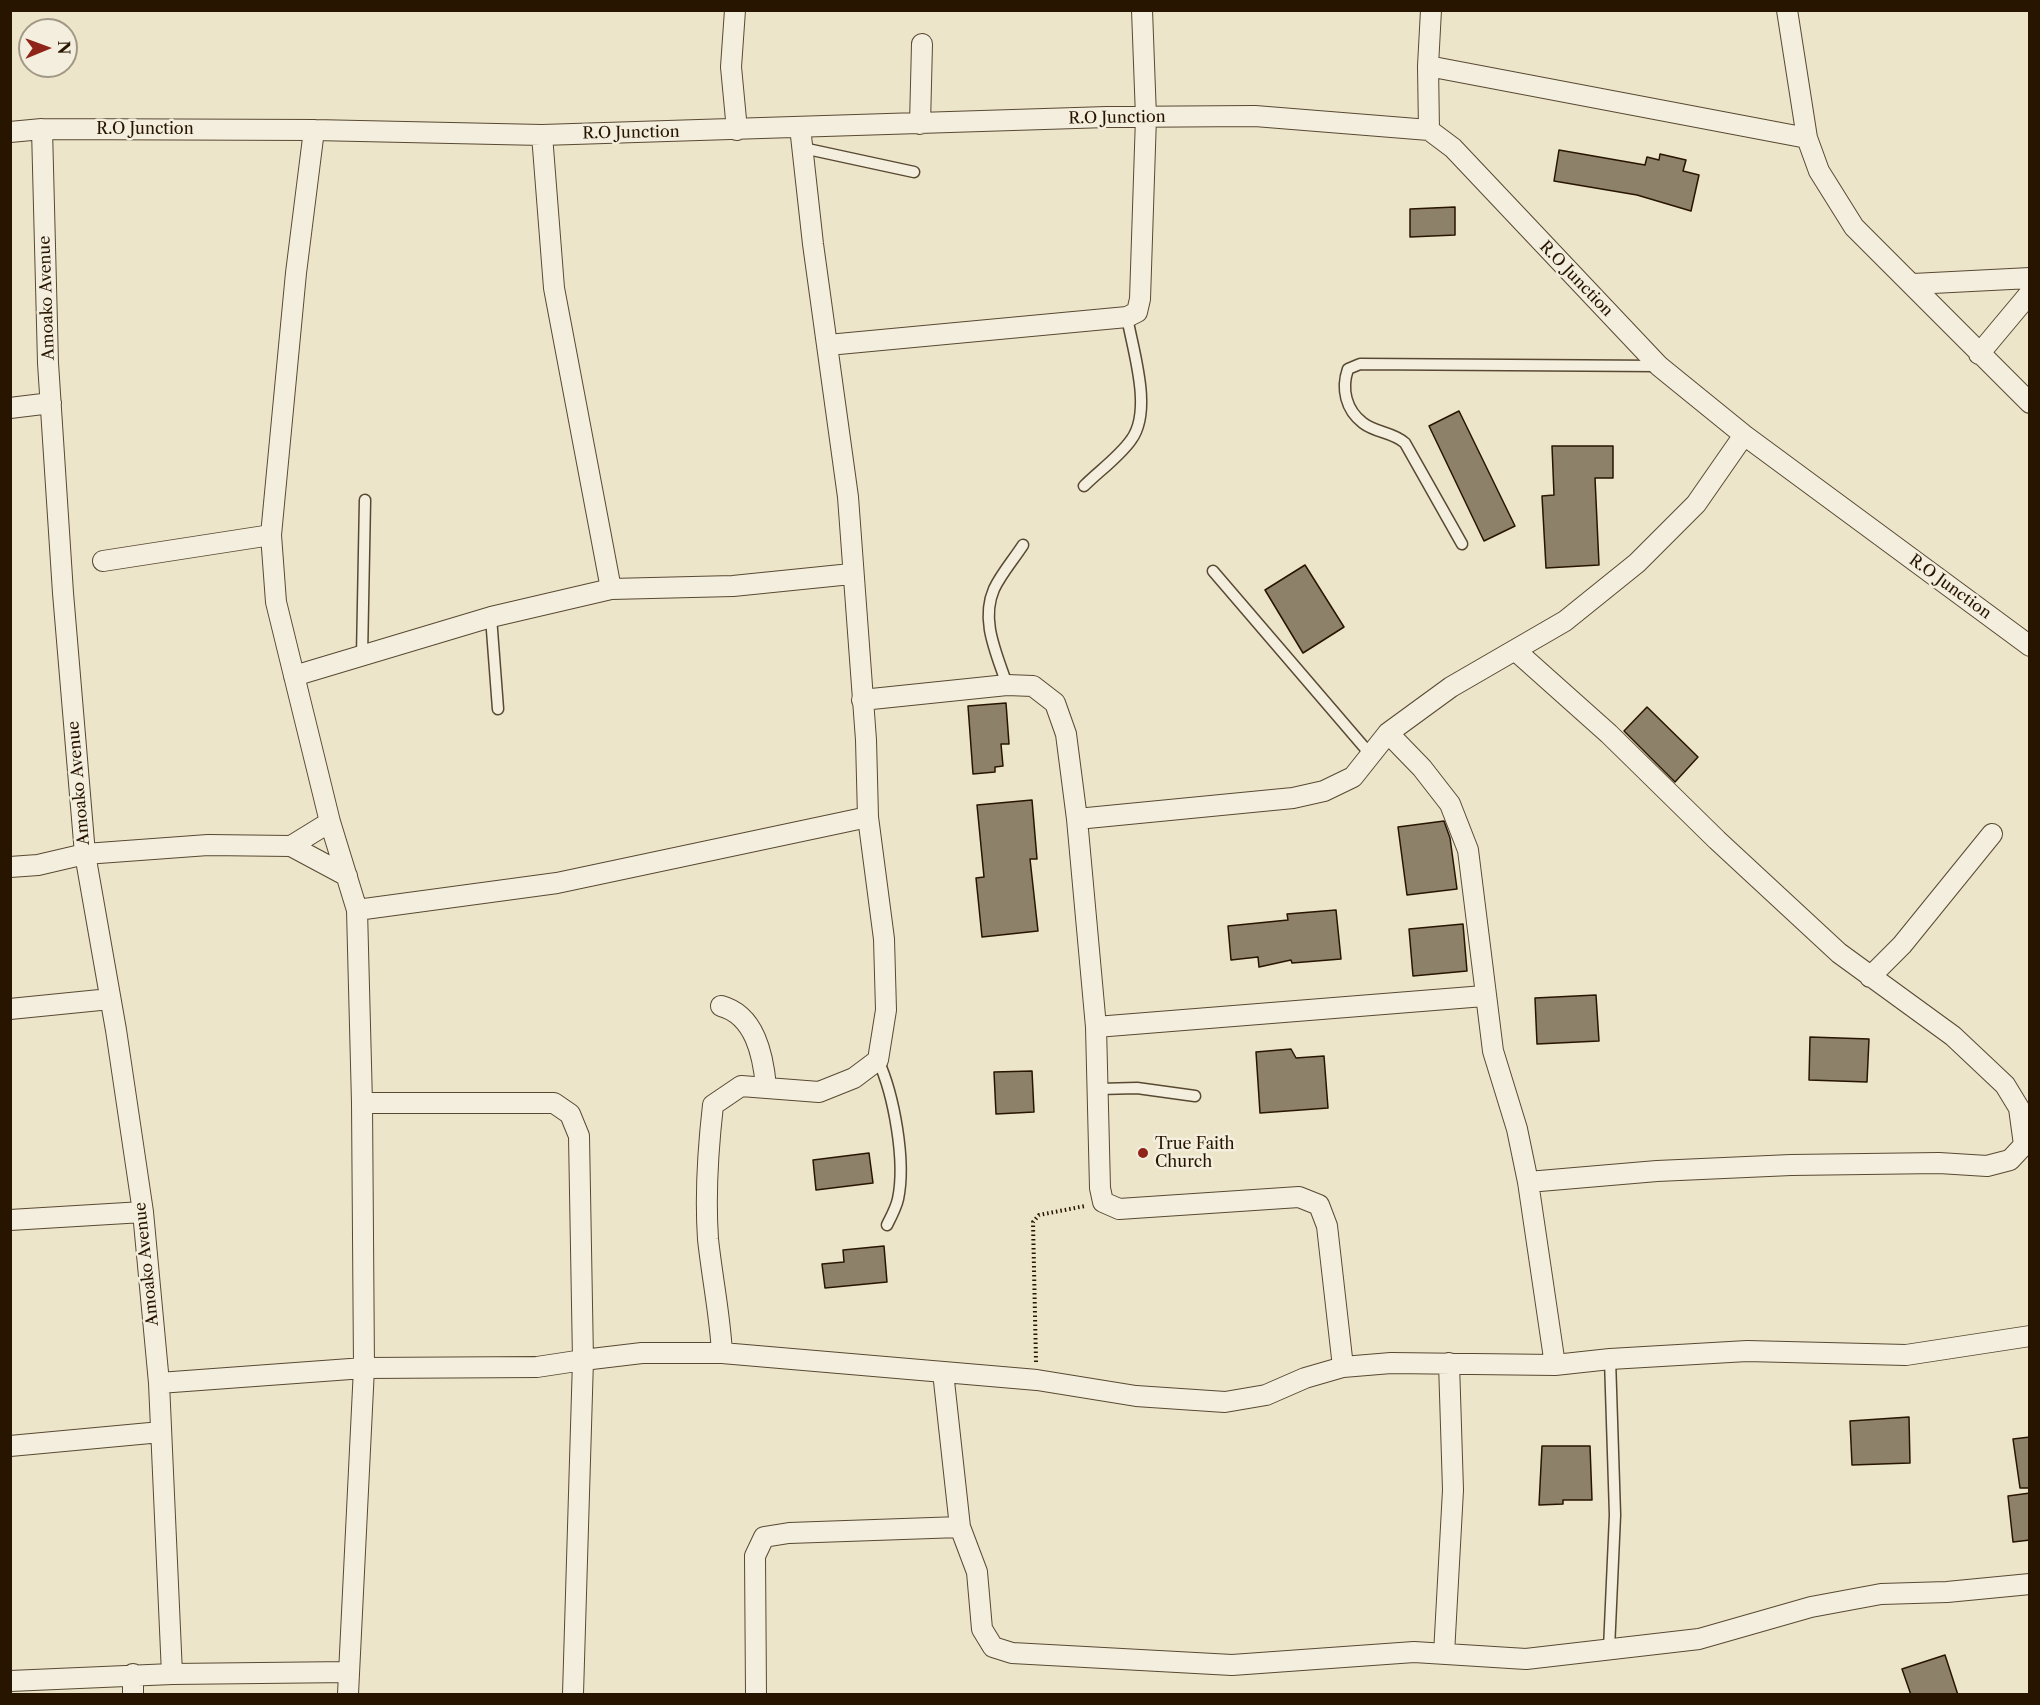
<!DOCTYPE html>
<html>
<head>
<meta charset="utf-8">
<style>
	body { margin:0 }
	#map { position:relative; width:2040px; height:1705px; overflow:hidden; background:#ece5ca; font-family:"Libre Caslon Text",serif }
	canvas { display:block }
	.frame { position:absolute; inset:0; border:12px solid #281500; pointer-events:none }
	.north { position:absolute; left:18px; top:18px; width:60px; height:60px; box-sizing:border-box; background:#f3eedd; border:2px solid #a29785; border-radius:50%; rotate:89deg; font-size:16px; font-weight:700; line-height:24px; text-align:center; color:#281500 }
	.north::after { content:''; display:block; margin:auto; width:21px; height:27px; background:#8f2418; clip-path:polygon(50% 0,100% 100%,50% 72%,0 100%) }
</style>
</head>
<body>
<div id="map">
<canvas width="2040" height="1705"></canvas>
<div class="frame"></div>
<div class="north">N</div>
</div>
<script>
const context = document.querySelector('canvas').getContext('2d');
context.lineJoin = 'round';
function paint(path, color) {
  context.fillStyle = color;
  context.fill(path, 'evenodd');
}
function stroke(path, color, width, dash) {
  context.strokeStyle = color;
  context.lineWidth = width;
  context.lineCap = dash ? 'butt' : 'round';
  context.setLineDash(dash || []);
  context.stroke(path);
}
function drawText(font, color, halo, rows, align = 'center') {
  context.font = font + ' "Libre Caslon Text",serif';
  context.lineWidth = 5;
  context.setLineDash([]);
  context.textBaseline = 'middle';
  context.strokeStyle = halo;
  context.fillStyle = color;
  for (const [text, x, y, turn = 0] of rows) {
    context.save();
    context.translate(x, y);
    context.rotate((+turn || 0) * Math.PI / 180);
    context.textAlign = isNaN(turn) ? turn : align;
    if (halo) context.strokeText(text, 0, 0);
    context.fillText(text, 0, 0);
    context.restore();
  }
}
const building = new Path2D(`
	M 1559,150 L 1645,165 L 1647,157 L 1659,160 L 1660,154 L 1686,160 L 1683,171 L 1699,175 L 1691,211 L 1637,195 L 1554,181 Z
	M 1455,207 L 1455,235 L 1410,237 L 1410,209 Z
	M 1459,411 L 1515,526 L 1484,541 L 1429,426 Z
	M 1552,446 L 1613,446 L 1613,478 L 1595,478 L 1599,565 L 1546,568 L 1542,496 L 1554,495 Z
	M 1305,565 L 1344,627 L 1303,653 L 1265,590 Z
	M 1006,703 L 1009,744 L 1001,744 L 1003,766 L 995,767 L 995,772 L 973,774 L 968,706 Z
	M 1647,707 L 1698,757 L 1675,782 L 1624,731 Z
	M 1032,800 L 1037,859 L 1030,859 L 1038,931 L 982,937 L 976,878 L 984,877 L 977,805 Z
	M 1444,821 L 1450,838 L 1457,889 L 1407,895 L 1398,827 Z
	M 1336,910 L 1341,959 L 1292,963 L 1291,960 L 1259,967 L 1258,957 L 1231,960 L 1228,926 L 1288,920 L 1287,914 Z
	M 1463,924 L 1467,971 L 1413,976 L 1409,929 Z
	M 1596,995 L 1599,1041 L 1537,1044 L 1535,998 Z
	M 1810,1037 L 1869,1039 L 1867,1082 L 1809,1080 Z
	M 1291,1049 L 1296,1058 L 1324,1056 L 1328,1108 L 1260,1113 L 1256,1052 Z
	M 1032,1071 L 1034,1112 L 996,1114 L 994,1072 Z
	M 869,1153 L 873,1183 L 816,1190 L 813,1160 Z
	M 884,1246 L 887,1282 L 825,1288 L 822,1264 L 844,1262 L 843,1250 Z
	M 1909,1417 L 1910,1463 L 1852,1465 L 1850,1421 Z
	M 2030,1437 L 2030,1488 L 2020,1488 L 2013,1439 Z
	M 1542,1446 L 1590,1446 L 1592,1500 L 1563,1500 L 1563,1504 L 1539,1505 Z
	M 2030,1493 L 2030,1540 L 2013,1542 L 2008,1496 Z
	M 1945,1655 L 1958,1695 L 1911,1695 L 1902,1669 Z`);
paint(building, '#8e8169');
stroke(building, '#281500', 1.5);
const lane = new Path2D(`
	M 803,148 L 914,172
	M 1084,486 C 1099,471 1119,457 1131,440 C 1153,411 1133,351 1127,317
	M 1462,544 L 1405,443 C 1393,432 1376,433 1363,423 C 1346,410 1341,389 1348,369 L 1360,364 L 1659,366
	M 1213,571 L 1370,754
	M 491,617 L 498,709
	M 362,656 L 365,500
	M 1007,685 C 997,654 980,621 994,589 C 1001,574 1014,559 1023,545
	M 878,1060 C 894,1095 906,1161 898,1199 C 896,1208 891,1217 887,1225
	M 1099,1089 L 1137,1088 L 1195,1096
	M 1609,1649 L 1615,1515 L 1610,1359`);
const street = new Path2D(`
	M 735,10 L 731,67 L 737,130
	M 1787,10 L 1807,138 L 1819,171 L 1854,227 L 2030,403
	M 1428,66 L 1807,138
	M 920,124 L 922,44
	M 314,130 L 296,273 L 271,535 L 276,602 L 330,822 L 357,910 L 362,1103 L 364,1368 L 348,1694
	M 1429,130 L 1428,66 L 1431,10
	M 10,132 L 42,129 L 314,130 L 542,135 L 1107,117 L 1255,116 L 1429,130 L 1453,148 L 1659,366 L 1744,435 L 2030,646
	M 542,135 L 554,288 L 611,589
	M 1913,284 L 2030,278
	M 828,345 L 1127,317 L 1137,312 L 1140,299 L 1146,117 L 1142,10
	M 1979,354 L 2030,293
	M 10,408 L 51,403
	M 103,561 L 271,535
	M 1516,651 L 1609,734 L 1717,840 L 1839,953 L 1953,1036 L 2005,1085 L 2019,1108 L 2024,1145 L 2010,1160 L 1987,1166 L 1939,1163 L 1791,1165 L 1657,1171 L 1528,1182
	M 294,676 L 491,617 L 611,589 L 733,586 L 851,574
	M 862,700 L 1007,685 L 1033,686 L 1055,703 L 1066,734 L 1077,819 L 1096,1027 L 1100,1188 L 1103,1202 L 1119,1209 L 1299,1197 L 1319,1205 L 1327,1226 L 1343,1367
	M 1388,733 L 1422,768 L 1450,804 L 1468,850 L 1493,1051 L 1517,1129 L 1528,1182 L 1555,1365
	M 1077,819 L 1293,798 L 1324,791 L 1353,777 L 1388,733 L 1451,687 L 1565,621 L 1637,563 L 1696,504 L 1744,435
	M 291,846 L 347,876
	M 10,867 L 38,865 L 85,854 L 208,845 L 291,846 L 330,822
	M 357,910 L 557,883 L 868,817
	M 1870,977 L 1902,945 L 1992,834
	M 721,1006 C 755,1015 763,1055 766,1086
	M 10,1009 L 110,999
	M 1096,1027 L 1484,996
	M 362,1103 L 554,1103 L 570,1114 L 579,1136 L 583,1360 L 642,1353 L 722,1353 L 1037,1380 L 1136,1396 L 1225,1402 L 1266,1395 L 1305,1378 L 1343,1367 L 1391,1363 L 1555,1365 L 1610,1359 L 1747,1351 L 1906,1355 L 2030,1336
	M 10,1220 L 143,1212
	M 722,1353 C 720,1315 712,1277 708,1239 C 705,1195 708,1149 713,1105 L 741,1086 L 819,1092 L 854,1078 L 878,1060 L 886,1010 L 884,939 L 868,817 L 866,740 L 848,497 L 813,244 L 800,127
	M 943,1372 L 960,1527 L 977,1572 L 982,1629 L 993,1647 L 1012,1653 L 1232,1665 L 1414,1652 L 1526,1659 L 1699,1639 L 1811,1607 L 1881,1594 L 1947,1592 L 2030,1584
	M 159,1383 L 364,1368 L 537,1367 L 583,1360 L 573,1694
	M 10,1446 L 161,1432
	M 1444,1654 L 1453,1490 L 1449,1363
	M 172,1674 L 349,1672
	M 10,1681 L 172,1674 L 159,1383 L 143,1212 L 116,1030 L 85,854 L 63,593 L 48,363 L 42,129
	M 133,1694 L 133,1674
	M 756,1694 L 755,1556 L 764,1537 L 789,1533 L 960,1527`);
stroke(lane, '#594932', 13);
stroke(street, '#594932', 22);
stroke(new Path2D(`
	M 1036,1362 L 1033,1222 L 1039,1215 L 1085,1206`), '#281500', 4, [1.5, 3]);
stroke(lane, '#f3eedd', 10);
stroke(street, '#f3eedd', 20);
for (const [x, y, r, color] of [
	[1143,1153,6,"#8f2418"]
]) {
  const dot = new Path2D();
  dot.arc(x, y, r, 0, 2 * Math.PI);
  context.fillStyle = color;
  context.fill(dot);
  stroke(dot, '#f3eedd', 2);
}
drawText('16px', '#281500', '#f3eedd', [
	["R.O Junction",1117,118,-1],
	["R.O Junction",145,129],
	["R.O Junction",631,133,-1],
	["R.O Junction",1576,279,46],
	["Amoako Avenue",47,298,-92],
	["R.O Junction",1950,587,36],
	["Amoako Avenue",79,783,-95],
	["Amoako Avenue",147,1264,-96]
]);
drawText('16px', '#281500', '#f3eedd', [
	["True Faith",1155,1144],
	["Church",1155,1162]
], 'left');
</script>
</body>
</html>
